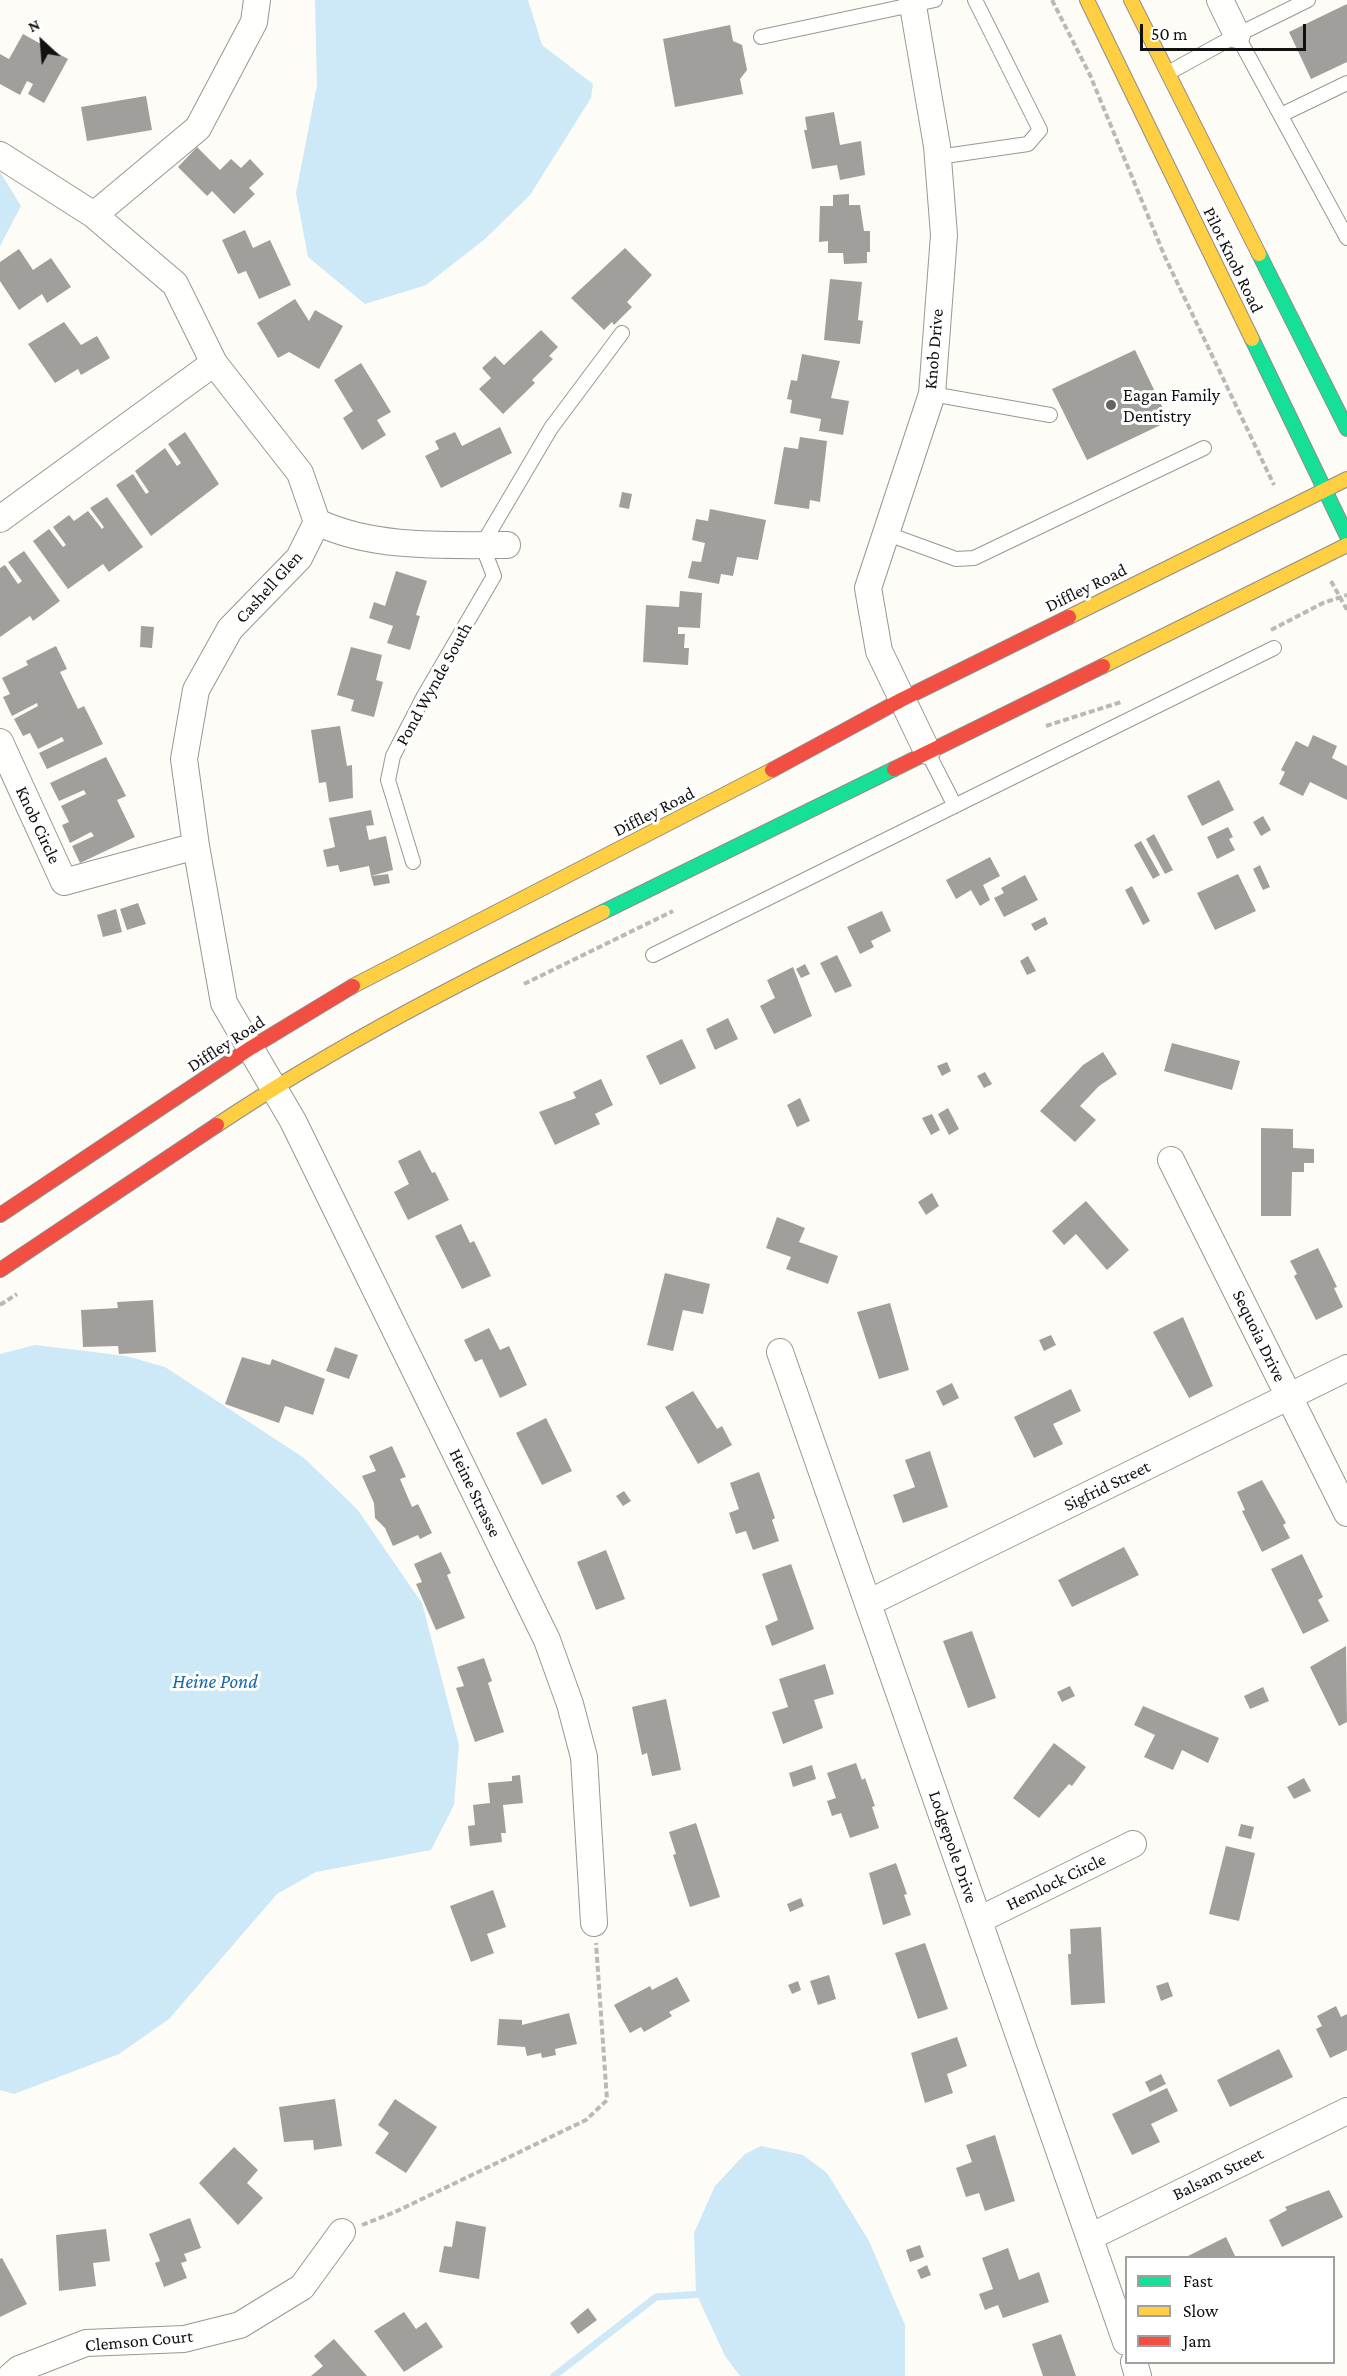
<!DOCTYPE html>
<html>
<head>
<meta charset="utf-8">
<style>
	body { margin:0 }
	#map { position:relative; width:1347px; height:2376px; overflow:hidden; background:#fdfcf7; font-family:"Crimson Pro",serif }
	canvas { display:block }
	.legend { position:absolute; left:1125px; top:2256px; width:210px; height:108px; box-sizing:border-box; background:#fff; border:2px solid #a0a0a0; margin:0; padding:8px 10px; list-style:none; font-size:18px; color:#111 }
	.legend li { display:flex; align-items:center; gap:12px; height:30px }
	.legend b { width:30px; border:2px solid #a0a0a0 }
	.north { position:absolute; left:12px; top:12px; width:60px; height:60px; -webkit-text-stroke:4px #fff; paint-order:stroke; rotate:334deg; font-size:16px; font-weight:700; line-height:24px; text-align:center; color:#111 }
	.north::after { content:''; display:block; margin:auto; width:21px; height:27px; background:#111; clip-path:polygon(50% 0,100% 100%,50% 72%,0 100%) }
	.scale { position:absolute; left:1140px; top:24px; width:166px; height:27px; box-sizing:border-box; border:3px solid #111; border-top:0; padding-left:8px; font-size:18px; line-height:21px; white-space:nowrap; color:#111; -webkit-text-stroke:4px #fff; paint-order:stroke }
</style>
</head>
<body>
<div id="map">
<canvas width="1347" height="2376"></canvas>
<ul class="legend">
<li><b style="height:8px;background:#16e098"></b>Fast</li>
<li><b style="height:8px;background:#ffcf43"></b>Slow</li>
<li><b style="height:8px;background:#f24e42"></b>Jam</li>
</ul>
<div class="north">N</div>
<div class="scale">50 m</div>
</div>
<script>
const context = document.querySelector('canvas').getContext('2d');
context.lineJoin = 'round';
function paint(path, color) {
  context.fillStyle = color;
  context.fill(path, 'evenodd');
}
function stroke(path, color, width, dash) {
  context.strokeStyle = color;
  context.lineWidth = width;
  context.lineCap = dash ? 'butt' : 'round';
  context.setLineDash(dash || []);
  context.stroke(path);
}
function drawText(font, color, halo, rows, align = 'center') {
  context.font = font + ' "Crimson Pro",serif';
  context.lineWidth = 6;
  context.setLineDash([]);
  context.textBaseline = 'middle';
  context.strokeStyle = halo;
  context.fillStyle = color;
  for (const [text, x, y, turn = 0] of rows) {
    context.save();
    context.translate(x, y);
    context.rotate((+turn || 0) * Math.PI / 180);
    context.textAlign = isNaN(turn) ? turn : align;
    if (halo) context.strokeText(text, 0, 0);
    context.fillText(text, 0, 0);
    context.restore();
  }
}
paint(new Path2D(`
	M 315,0 L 528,0 L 542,45 L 593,84 L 591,98 L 530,195 L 485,239 L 426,285 L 365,304 L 308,257 L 296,193 L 317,85 Z
	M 0,172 L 21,206 L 0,246 Z
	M 35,1345 L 126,1356 L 165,1367 L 304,1458 L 357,1509 L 422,1603 L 459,1745 L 454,1805 L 431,1850 L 316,1872 L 277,1894 L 169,2019 L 119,2054 L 14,2094 L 0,2090 L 0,1354 Z
	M 761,2146 L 803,2155 L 827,2173 L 869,2241 L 905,2325 L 905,2376 L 740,2376 L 725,2356 L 696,2293 L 694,2233 L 715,2186 L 745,2154 Z`), '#cde8f7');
stroke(new Path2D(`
	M 554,2376 L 656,2297 L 704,2294`), '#cde8f7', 7);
paint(new Path2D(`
	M 1347,4 L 1347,62 L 1311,79 L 1289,32 Z
	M 730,25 L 733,41 L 742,45 L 747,70 L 740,79 L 743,94 L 675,107 L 663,39 Z
	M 23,34 L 68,59 L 44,103 L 28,94 L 33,84 L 27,81 L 20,95 L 0,84 L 0,54 L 9,59 Z
	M 146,96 L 152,130 L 87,141 L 81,107 Z
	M 834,112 L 840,145 L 861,141 L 865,175 L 840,180 L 837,165 L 812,169 L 804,130 L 807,130 L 805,117 Z
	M 197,147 L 220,170 L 231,159 L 241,168 L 250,159 L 264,174 L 249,188 L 255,194 L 234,214 L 212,191 L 207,196 L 178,167 Z
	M 849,194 L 849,205 L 860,205 L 864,231 L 870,231 L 870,252 L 867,252 L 867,263 L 844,264 L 843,253 L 828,253 L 828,241 L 819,242 L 820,206 L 833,206 L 833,195 Z
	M 245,230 L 253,248 L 270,240 L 291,285 L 259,299 L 246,271 L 238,274 L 222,240 Z
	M 625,248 L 652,275 L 627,302 L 632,307 L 614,325 L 612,322 L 604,330 L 571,298 Z
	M 19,249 L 33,270 L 51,258 L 71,287 L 47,303 L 42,294 L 19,310 L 0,281 L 0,262 Z
	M 830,279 L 862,282 L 858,320 L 863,321 L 860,344 L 824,340 Z
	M 295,299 L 309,321 L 315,310 L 343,326 L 319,369 L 289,352 L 278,358 L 257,323 Z
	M 64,322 L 81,345 L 97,336 L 110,358 L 81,375 L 78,369 L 55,383 L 28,344 Z
	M 541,330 L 558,347 L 549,356 L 553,359 L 532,380 L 535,383 L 503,414 L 479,389 L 491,378 L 482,368 L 495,356 L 504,365 Z
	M 1135,350 L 1169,421 L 1087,460 L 1052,389 Z
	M 802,354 L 840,361 L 831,398 L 849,401 L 843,435 L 819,431 L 821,419 L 790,413 L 792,400 L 787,399 L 791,380 L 797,381 Z
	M 361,363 L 391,412 L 377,420 L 386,435 L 362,450 L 343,418 L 353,411 L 334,380 Z
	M 500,427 L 512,453 L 441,488 L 425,456 L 439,449 L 435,441 L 455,432 L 462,446 Z
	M 185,432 L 219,484 L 151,536 L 116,485 L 133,474 L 146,494 L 149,492 L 135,471 L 165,448 L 177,466 L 181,463 L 168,444 Z
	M 800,437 L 827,441 L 820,502 L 810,500 L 809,509 L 774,504 L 784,447 L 798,449 Z
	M 622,492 L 632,494 L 629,509 L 619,507 Z
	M 107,497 L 143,547 L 109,572 L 103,564 L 68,589 L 33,541 L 49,529 L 63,547 L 66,545 L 53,527 L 69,515 L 74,521 L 88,511 L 102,529 L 104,527 L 90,508 Z
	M 710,509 L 766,520 L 758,560 L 737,557 L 733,576 L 721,574 L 719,584 L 688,578 L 692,561 L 701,562 L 705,543 L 692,540 L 696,519 L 708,521 Z
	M 24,551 L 60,601 L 33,621 L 30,616 L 0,637 L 0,568 L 5,565 L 18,584 L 22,581 L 8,562 Z
	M 396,571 L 427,581 L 416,615 L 420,616 L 410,650 L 387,643 L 393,626 L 369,618 L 374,602 L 385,606 Z
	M 680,591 L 702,593 L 700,628 L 678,627 L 678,634 L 685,634 L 684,648 L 689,648 L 688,665 L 643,662 L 646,605 L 679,607 Z
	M 141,626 L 154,627 L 152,648 L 140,647 Z
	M 56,646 L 67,669 L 60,672 L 78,709 L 84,706 L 103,744 L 47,769 L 39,753 L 64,741 L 62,737 L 38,749 L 30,733 L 23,736 L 14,719 L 38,706 L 37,703 L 12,716 L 3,697 L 10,694 L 2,678 L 28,665 L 26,661 Z
	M 351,647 L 382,655 L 376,680 L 383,682 L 374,717 L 351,711 L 354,700 L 337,695 Z
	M 340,726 L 347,766 L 352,765 L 353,798 L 329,802 L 326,782 L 319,783 L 311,730 Z
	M 1313,735 L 1337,746 L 1332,758 L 1347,766 L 1347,800 L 1310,782 L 1303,796 L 1279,784 L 1285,772 L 1281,770 L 1296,741 L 1308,747 Z
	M 106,757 L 126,796 L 117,800 L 135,837 L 80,863 L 72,846 L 94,836 L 91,832 L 70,843 L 62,825 L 69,822 L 61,806 L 86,794 L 84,790 L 59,801 L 50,783 Z
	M 1219,780 L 1234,810 L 1202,826 L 1187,796 Z
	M 371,810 L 374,825 L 366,826 L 369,840 L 386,836 L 393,870 L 371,876 L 388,874 L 390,883 L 374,886 L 371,876 L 369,866 L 340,872 L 338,865 L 327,867 L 323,850 L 335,847 L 329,818 Z
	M 1263,816 L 1271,830 L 1261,836 L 1253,822 Z
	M 1228,827 L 1233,837 L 1229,839 L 1235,850 L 1217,859 L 1207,837 Z
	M 1154,834 L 1173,870 L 1165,874 L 1146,839 Z
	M 1141,841 L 1160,875 L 1153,879 L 1134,845 Z
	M 990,857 L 1000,876 L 983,885 L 990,900 L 980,906 L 971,890 L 956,899 L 946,880 Z
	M 1260,865 L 1270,887 L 1263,890 L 1253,869 Z
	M 1238,874 L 1256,911 L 1215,930 L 1197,893 Z
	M 1025,875 L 1038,900 L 1004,917 L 994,898 L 1004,893 L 1001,888 Z
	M 1132,886 L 1150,921 L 1143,925 L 1125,890 Z
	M 138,903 L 146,924 L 127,930 L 120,909 Z
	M 116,909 L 122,932 L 103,937 L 97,915 Z
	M 882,911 L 891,931 L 871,941 L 874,947 L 860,954 L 847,927 Z
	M 1045,917 L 1048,924 L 1035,931 L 1031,924 Z
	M 837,955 L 852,986 L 835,993 L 820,963 Z
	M 1028,956 L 1036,971 L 1027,975 L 1020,961 Z
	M 805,964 L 810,974 L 801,978 L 796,969 Z
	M 793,967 L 812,1016 L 774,1034 L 760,1006 L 775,998 L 767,980 Z
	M 728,1018 L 738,1039 L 715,1050 L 706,1029 Z
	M 682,1039 L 696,1068 L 660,1085 L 646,1056 Z
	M 1172,1043 L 1240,1061 L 1232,1090 L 1164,1071 Z
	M 1103,1052 L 1117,1074 L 1099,1086 L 1080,1106 L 1096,1120 L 1075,1142 L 1040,1111 L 1083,1065 Z
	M 947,1062 L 951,1071 L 942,1076 L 937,1066 Z
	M 985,1072 L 992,1084 L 984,1088 L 977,1076 Z
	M 601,1079 L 613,1105 L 595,1114 L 600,1124 L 555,1145 L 539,1112 L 576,1098 L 573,1092 Z
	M 800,1098 L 810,1121 L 797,1127 L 787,1105 Z
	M 948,1108 L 959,1129 L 949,1135 L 938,1114 Z
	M 932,1114 L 940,1130 L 931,1135 L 922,1118 Z
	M 1261,1128 L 1293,1129 L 1293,1148 L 1314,1149 L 1314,1163 L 1304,1163 L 1304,1172 L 1292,1172 L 1291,1216 L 1261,1216 Z
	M 420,1150 L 432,1173 L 435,1172 L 449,1200 L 408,1220 L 394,1192 L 409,1184 L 398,1161 Z
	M 932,1193 L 939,1206 L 926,1215 L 918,1202 Z
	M 1086,1201 L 1129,1250 L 1107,1270 L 1076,1234 L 1064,1245 L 1052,1231 Z
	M 777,1217 L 805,1228 L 799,1242 L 838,1256 L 828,1284 L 786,1269 L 791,1257 L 766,1248 Z
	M 461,1224 L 470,1243 L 474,1241 L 491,1276 L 462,1289 L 435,1236 Z
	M 1318,1248 L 1337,1287 L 1334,1288 L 1343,1307 L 1316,1320 L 1294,1276 L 1297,1274 L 1290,1261 Z
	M 665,1273 L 710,1284 L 703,1314 L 683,1310 L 673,1351 L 647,1345 Z
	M 153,1300 L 156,1352 L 119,1354 L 118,1346 L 83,1347 L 81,1310 L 118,1308 L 117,1302 Z
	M 890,1303 L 909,1370 L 879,1379 L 857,1312 Z
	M 1183,1317 L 1213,1386 L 1189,1398 L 1153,1332 Z
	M 489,1328 L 500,1350 L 509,1346 L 527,1385 L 500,1398 L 482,1359 L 475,1362 L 464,1340 Z
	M 1051,1335 L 1056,1345 L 1044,1351 L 1039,1340 Z
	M 335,1347 L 358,1355 L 349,1379 L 326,1371 Z
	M 242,1357 L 266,1364 L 270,1365 L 272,1359 L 325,1379 L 313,1415 L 285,1406 L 279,1423 L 225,1404 Z
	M 952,1383 L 959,1398 L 943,1406 L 936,1391 Z
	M 1071,1389 L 1081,1411 L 1053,1424 L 1063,1444 L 1034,1458 L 1014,1417 Z
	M 693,1391 L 717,1429 L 722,1426 L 732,1445 L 698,1464 L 665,1407 Z
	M 546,1418 L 572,1471 L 542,1485 L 516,1433 Z
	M 392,1446 L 406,1477 L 400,1479 L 412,1507 L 418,1504 L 432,1533 L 420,1539 L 418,1535 L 393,1546 L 385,1528 L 375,1518 L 374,1503 L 362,1476 L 376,1471 L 369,1456 Z
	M 930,1451 L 948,1507 L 903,1523 L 893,1495 L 915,1487 L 905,1460 Z
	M 759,1472 L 775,1518 L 772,1520 L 779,1541 L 753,1550 L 746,1531 L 736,1534 L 729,1513 L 739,1509 L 730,1483 Z
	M 1262,1480 L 1286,1523 L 1283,1525 L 1290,1538 L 1262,1552 L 1242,1511 L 1245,1510 L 1237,1492 Z
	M 624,1491 L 631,1501 L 623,1506 L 616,1496 Z
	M 1124,1547 L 1139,1575 L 1072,1607 L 1058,1580 Z
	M 606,1550 L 625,1599 L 596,1610 L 577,1562 Z
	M 441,1552 L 451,1573 L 447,1575 L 465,1618 L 436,1630 L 416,1584 L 422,1582 L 414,1564 Z
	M 1302,1554 L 1323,1597 L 1318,1600 L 1329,1621 L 1303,1634 L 1271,1569 Z
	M 791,1564 L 814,1629 L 772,1646 L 765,1626 L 778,1620 L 762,1574 Z
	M 972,1631 L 996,1698 L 968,1708 L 943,1641 Z
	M 1346,1646 L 1347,1722 L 1339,1726 L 1310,1667 Z
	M 484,1658 L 492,1681 L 488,1683 L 504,1732 L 475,1742 L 456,1688 L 464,1686 L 457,1667 Z
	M 825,1664 L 834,1694 L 814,1700 L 823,1728 L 783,1744 L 772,1712 L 788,1707 L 779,1679 Z
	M 1070,1686 L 1075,1696 L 1062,1702 L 1057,1692 Z
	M 1263,1687 L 1269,1701 L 1250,1709 L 1244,1696 Z
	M 666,1699 L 681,1770 L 652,1776 L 647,1753 L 642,1755 L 632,1707 Z
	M 1143,1706 L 1219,1738 L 1208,1763 L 1182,1750 L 1173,1770 L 1144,1757 L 1155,1735 L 1134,1725 Z
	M 1054,1743 L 1086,1767 L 1072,1786 L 1069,1784 L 1039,1818 L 1013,1798 Z
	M 856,1763 L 862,1780 L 865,1778 L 875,1806 L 872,1807 L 879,1828 L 850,1838 L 841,1813 L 832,1816 L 827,1801 L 836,1798 L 827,1773 Z
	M 812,1765 L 816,1779 L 793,1787 L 789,1773 Z
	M 520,1775 L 523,1803 L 503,1805 L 506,1833 L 501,1833 L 502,1842 L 470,1846 L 468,1826 L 475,1825 L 473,1805 L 490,1803 L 488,1783 L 512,1781 L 512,1776 Z
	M 1304,1778 L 1311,1791 L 1294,1799 L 1287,1787 Z
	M 696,1823 L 720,1897 L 690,1907 L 673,1855 L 676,1854 L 669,1832 Z
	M 1241,1824 L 1254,1827 L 1251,1839 L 1238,1836 Z
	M 1226,1846 L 1255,1853 L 1239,1921 L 1209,1914 Z
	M 896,1863 L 907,1894 L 904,1895 L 911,1915 L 883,1925 L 869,1873 Z
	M 493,1890 L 506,1927 L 487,1934 L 494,1953 L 471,1962 L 450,1906 Z
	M 801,1898 L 804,1906 L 790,1912 L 787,1904 Z
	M 1101,1927 L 1105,2003 L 1071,2005 L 1068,1954 L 1071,1954 L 1070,1929 Z
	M 925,1943 L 948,2009 L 918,2019 L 895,1953 Z
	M 829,1975 L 836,1999 L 818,2005 L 810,1981 Z
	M 677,1977 L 690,2001 L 669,2012 L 672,2016 L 644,2032 L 641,2027 L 630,2033 L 614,2005 L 650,1986 L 652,1990 Z
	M 798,1981 L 801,1990 L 792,1994 L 788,1985 Z
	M 1168,1982 L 1173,1996 L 1161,2001 L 1156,1986 Z
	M 1336,2006 L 1341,2017 L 1347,2014 L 1347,2050 L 1330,2058 L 1316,2029 L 1322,2026 L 1317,2016 Z
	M 569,2013 L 577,2044 L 555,2049 L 556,2055 L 542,2058 L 541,2053 L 527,2056 L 525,2047 L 497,2045 L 499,2019 L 522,2020 L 522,2025 Z
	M 957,2037 L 967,2066 L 947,2074 L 953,2093 L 925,2103 L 911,2053 Z
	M 1279,2049 L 1293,2077 L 1230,2107 L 1217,2080 Z
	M 1161,2074 L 1166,2084 L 1150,2092 L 1145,2082 Z
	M 1167,2088 L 1178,2111 L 1151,2124 L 1160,2142 L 1132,2155 L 1112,2114 Z
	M 335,2099 L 342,2146 L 314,2150 L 313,2140 L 284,2142 L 279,2107 Z
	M 395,2099 L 437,2127 L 406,2173 L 375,2153 L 389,2133 L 378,2125 Z
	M 995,2135 L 1015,2201 L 985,2211 L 979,2193 L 966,2197 L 956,2168 L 972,2162 L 966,2145 Z
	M 234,2147 L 258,2170 L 247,2183 L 263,2198 L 238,2225 L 199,2183 Z
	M 1329,2190 L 1343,2217 L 1282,2247 L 1269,2220 L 1287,2210 L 1285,2207 Z
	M 190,2218 L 201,2248 L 184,2254 L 187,2261 L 181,2263 L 187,2278 L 164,2287 L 155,2263 L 160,2261 L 149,2234 Z
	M 456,2221 L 486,2227 L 479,2279 L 439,2272 L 444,2246 L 452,2247 Z
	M 106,2229 L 110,2261 L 93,2263 L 96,2286 L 59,2291 L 56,2235 Z
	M 1226,2237 L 1236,2258 L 1184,2258 Z
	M 920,2245 L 924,2257 L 910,2262 L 906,2250 Z
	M 1008,2248 L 1019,2280 L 1039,2272 L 1049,2302 L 1003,2318 L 998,2305 L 985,2310 L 979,2294 L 993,2289 L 982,2258 Z
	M 2,2258 L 27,2304 L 0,2317 L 0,2259 Z
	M 927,2265 L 931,2275 L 921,2279 L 917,2270 Z
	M 588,2308 L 597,2320 L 578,2334 L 570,2323 Z
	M 404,2312 L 416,2329 L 426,2322 L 443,2347 L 404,2372 L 374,2331 Z
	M 1061,2334 L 1076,2376 L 1043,2376 L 1032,2344 Z
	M 334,2339 L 367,2376 L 311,2376 L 323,2366 L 314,2356 Z`), '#a19f9c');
const lane = new Path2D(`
	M 1237,35 L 1308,0
	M 761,37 L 935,0
	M 1168,73 L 1237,35 L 1347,238
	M 1281,115 L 1347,83
	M 938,157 L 1028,144 L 1040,130 L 975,0
	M 932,394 L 1050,415
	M 885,533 L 956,559 L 974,558 L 1204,448
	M 927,751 L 955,806
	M 413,862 L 388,780 L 393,756 L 424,696 L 494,576 L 482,545 L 551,428 L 622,333
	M 653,955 L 1274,648`);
const street = new Path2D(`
	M 912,0 L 937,146 L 944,235 L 932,394 L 868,588 L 879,651 L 927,751
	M 1220,0 L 1237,35
	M 0,155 L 94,215 L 175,284 L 214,363 L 300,473 L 317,522 L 299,558 L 230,629 L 196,690 L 184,759 L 196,846 L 224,1003 L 293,1121 L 547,1640 L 570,1704 L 584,1757 L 594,1923
	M 94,215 L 198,128 L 254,22 L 257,0
	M 0,519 L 214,363
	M 317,522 C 374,549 445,545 507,545
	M 0,742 L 64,882 L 196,846
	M 1171,1160 L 1347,1513
	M 780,1352 L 1126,2342
	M 868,1603 L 1347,1368
	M 979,1920 L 1133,1844
	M 1090,2237 L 1347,2111
	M 1134,2362 L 1138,2376
	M 11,2376 L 19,2369 L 86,2343 L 184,2339 L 240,2325 L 302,2287 L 342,2232`);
const fast = new Path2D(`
	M 1259,254 L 1347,429
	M 1252,339 L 1347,536
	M 603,912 L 894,769`);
const slow = new Path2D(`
	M 1087,0 L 1252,339
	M 1131,0 L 1259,254
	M 1069,617 L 1347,479
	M 1103,666 L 1347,545
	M 353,986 L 772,770
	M 217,1125 C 340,1043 471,977 603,912`);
const jam = new Path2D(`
	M 894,769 L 1103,666
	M 772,770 L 901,700 L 1069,617
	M 0,1215 L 249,1049 L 353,986
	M 0,1270 L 217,1125`);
stroke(lane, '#979795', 16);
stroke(street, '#979795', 28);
stroke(fast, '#8e8d8b', 16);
stroke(slow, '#8e8d8b', 16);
stroke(jam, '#8e8d8b', 16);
stroke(new Path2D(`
	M 1052,0 L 1090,75 L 1165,257 L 1274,485
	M 1331,581 L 1347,610
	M 1271,630 L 1323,603 L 1347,595
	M 1046,726 L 1121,702
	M 524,984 L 673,911
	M 0,1305 L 17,1294
	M 362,2225 L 395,2212 L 586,2120 L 607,2100 L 596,1943`), '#b9b9b8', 4, [6, 3]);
stroke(lane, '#fffffe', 14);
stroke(street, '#fffffe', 26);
stroke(fast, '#16e098', 14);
stroke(slow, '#ffcf43', 14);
stroke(jam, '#f24e42', 14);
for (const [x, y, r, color] of [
	[1111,405,6,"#646362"]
]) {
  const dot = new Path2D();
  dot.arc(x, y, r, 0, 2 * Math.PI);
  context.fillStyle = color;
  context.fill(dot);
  stroke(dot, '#fff', 2);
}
drawText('18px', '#111', '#fff', [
	["Pilot Knob Road",1233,260,64],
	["Knob Drive",934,349,-85],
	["Cashell Glen",269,587,-48],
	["Diffley Road",1086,588,-26],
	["Pond Wynde South",434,684,-61],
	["Diffley Road",654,812,-27],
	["Knob Circle",38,825,65],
	["Diffley Road",226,1044,-33],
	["Sequoia Drive",1259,1336,64],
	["Sigfrid Street",1107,1486,-26],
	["Heine Strasse",475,1493,64],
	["Lodgepole Drive",953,1847,71],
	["Hemlock Circle",1056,1882,-26],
	["Balsam Street",1218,2174,-26],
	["Clemson Court",139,2341,-5]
]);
drawText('18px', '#111', '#fff', [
	["Eagan Family",1123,395],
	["Dentistry",1123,416]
], 'left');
drawText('italic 20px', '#1768a6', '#fff', [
	["Heine Pond",215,1682]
]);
</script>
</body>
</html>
